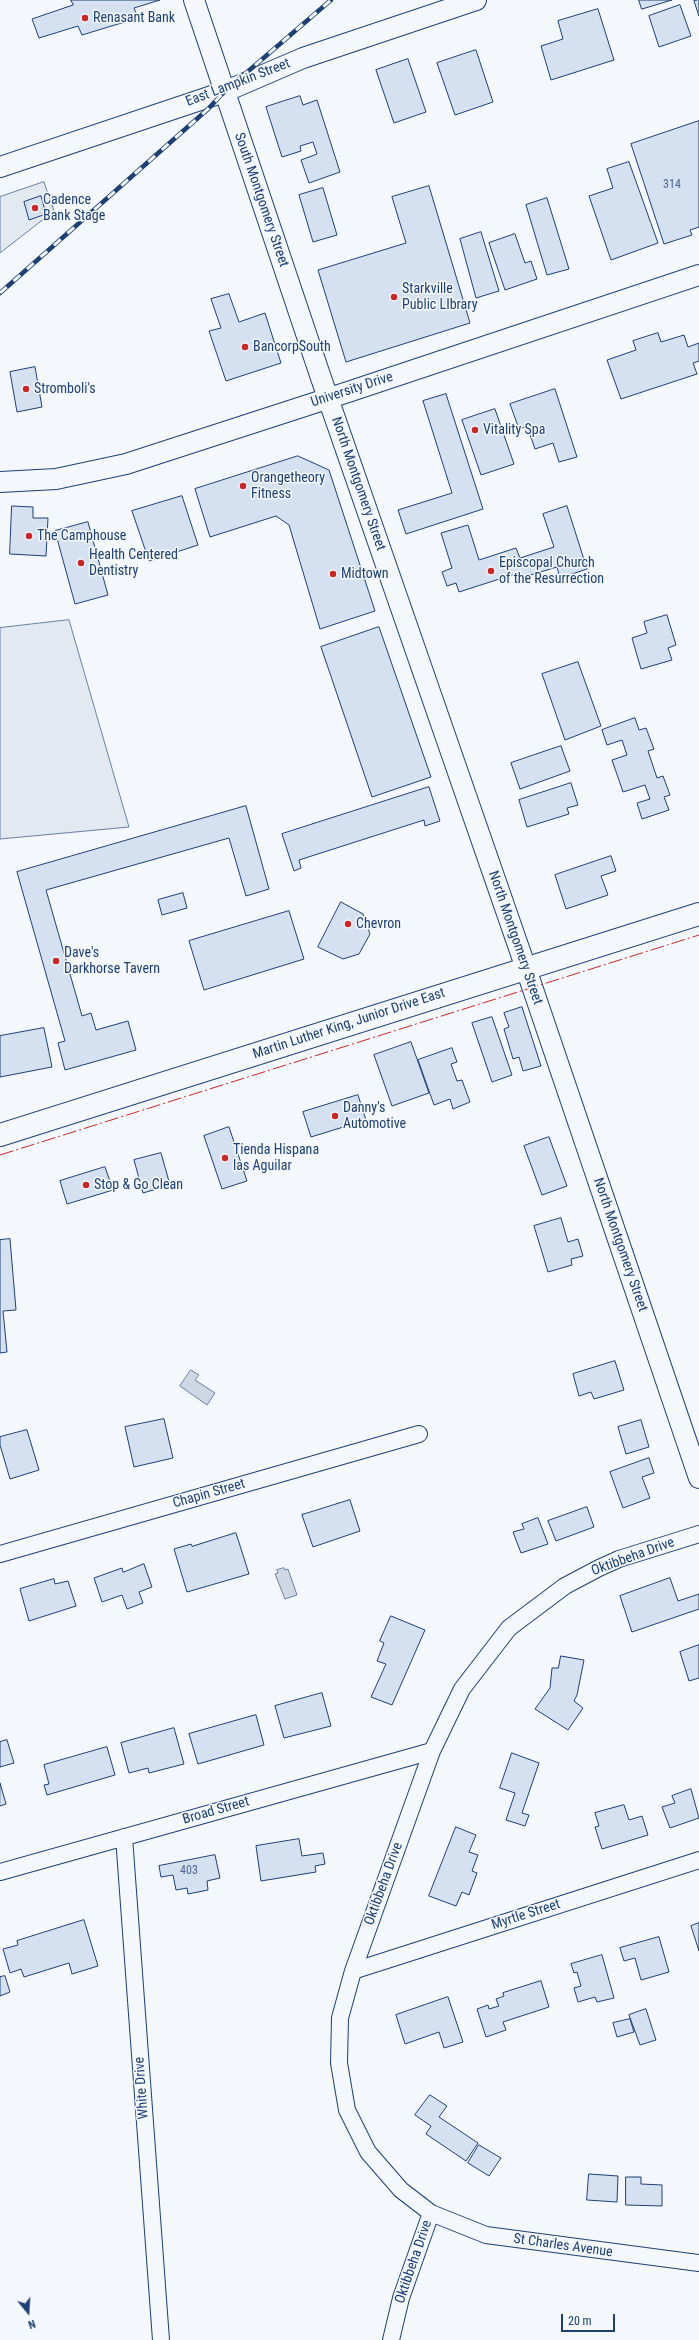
<!DOCTYPE html>
<html>
<head>
<meta charset="utf-8">
<style>
	body { margin:0 }
	#map { position:relative; width:699px; height:2340px; overflow:hidden; background:#f4f7fb; font-family:"Roboto Condensed",sans-serif }
	canvas { display:block }
	.north { position:absolute; left:8px; top:2292px; width:40px; height:40px; -webkit-text-stroke:3px #f4f7fb; paint-order:stroke; rotate:162deg; font-size:11px; font-weight:700; line-height:16px; text-align:center; color:#1d3f73 }
	.north::after { content:''; display:block; margin:auto; width:14px; height:18px; background:#1d3f73; clip-path:polygon(50% 0,100% 100%,50% 72%,0 100%) }
	.scale { position:absolute; left:561px; top:2314px; width:54px; height:18px; box-sizing:border-box; border:2px solid #1d3f73; border-top:0; padding-left:5px; font-size:12px; line-height:14px; white-space:nowrap; color:#1d3f73; -webkit-text-stroke:3px #f4f7fb; paint-order:stroke }
</style>
</head>
<body>
<div id="map">
<canvas width="699" height="2340"></canvas>
<div class="north">N</div>
<div class="scale">20 m</div>
</div>
<script>
const context = document.querySelector('canvas').getContext('2d');
context.lineJoin = 'round';
function paint(path, color) {
  context.fillStyle = color;
  context.fill(path, 'evenodd');
}
function stroke(path, color, width, dash) {
  context.strokeStyle = color;
  context.lineWidth = width;
  context.lineCap = dash ? 'butt' : 'round';
  context.setLineDash(dash || []);
  context.stroke(path);
}
function drawText(font, color, halo, rows, align = 'center') {
  context.font = font + ' "Roboto Condensed",sans-serif';
  context.lineWidth = 3;
  context.setLineDash([]);
  context.textBaseline = 'middle';
  context.strokeStyle = halo;
  context.fillStyle = color;
  for (const [text, x, y, turn = 0] of rows) {
    context.save();
    context.translate(x, y);
    context.rotate((+turn || 0) * Math.PI / 180);
    context.textAlign = isNaN(turn) ? turn : align;
    if (halo) context.strokeText(text, 0, 0);
    context.fillText(text, 0, 0);
    context.restore();
  }
}
const green = new Path2D(`
	M 44,182 L 54,211 L 0,253 L 0,197 Z
	M 69,620 L 129,827 L 0,839 L 0,628 Z`);
paint(green, '#e3e9f0');
stroke(green, '#687fa3', 1);
const water = new Path2D(`
	M 191,1370 L 199,1375 L 195,1380 L 215,1393 L 207,1405 L 180,1386 Z
	M 284,1568 L 285,1570 L 288,1569 L 297,1595 L 285,1599 L 275,1574 L 278,1573 L 277,1570 Z`);
paint(water, '#cfd7e4');
stroke(water, '#687fa3', 1);
const building = new Path2D(`
	M 71,0 L 160,0 L 134,8 L 138,18 L 82,35 L 78,26 L 39,38 L 32,19 L 73,5 Z
	M 639,0 L 672,0 L 642,9 Z
	M 699,0 L 699,16 L 694,1 Z
	M 680,5 L 691,36 L 659,47 L 649,16 Z
	M 598,9 L 614,60 L 551,80 L 541,46 L 563,39 L 558,21 Z
	M 476,50 L 493,102 L 455,115 L 437,63 Z
	M 408,59 L 426,112 L 394,123 L 376,70 Z
	M 300,96 L 303,105 L 317,100 L 340,172 L 309,183 L 301,160 L 317,154 L 313,142 L 300,146 L 301,151 L 282,157 L 266,107 Z
	M 699,121 L 699,227 L 690,230 L 692,235 L 664,244 L 631,144 Z
	M 629,162 L 658,243 L 611,260 L 589,196 L 613,188 L 607,169 Z
	M 429,186 L 470,323 L 346,362 L 318,270 L 406,243 L 392,197 Z
	M 323,188 L 337,235 L 313,242 L 299,195 Z
	M 41,196 L 46,214 L 29,220 L 24,202 Z
	M 547,198 L 569,269 L 547,275 L 526,205 Z
	M 481,232 L 499,291 L 476,298 L 460,239 Z
	M 515,234 L 525,263 L 531,261 L 537,279 L 505,290 L 489,243 Z
	M 229,294 L 239,322 L 265,313 L 281,363 L 226,381 L 209,331 L 221,328 L 211,299 Z
	M 658,333 L 661,342 L 684,335 L 688,347 L 699,343 L 699,361 L 693,363 L 697,374 L 621,399 L 607,360 L 636,350 L 633,341 Z
	M 35,367 L 42,407 L 17,412 L 10,372 Z
	M 555,389 L 577,457 L 559,462 L 553,443 L 535,449 L 527,426 L 519,429 L 510,404 Z
	M 446,394 L 483,509 L 406,534 L 398,510 L 452,493 L 423,401 Z
	M 495,409 L 514,464 L 481,475 L 462,420 Z
	M 298,456 L 329,470 L 375,611 L 320,629 L 289,525 L 276,516 L 210,537 L 195,489 Z
	M 182,496 L 198,545 L 149,561 L 132,511 Z
	M 12,506 L 33,507 L 33,518 L 48,518 L 46,556 L 10,554 Z
	M 567,506 L 587,569 L 560,578 L 557,567 L 517,579 L 515,574 L 459,592 L 456,583 L 447,586 L 442,572 L 452,568 L 441,533 L 468,525 L 479,560 L 516,548 L 520,558 L 554,547 L 543,514 Z
	M 88,522 L 108,595 L 75,604 L 55,531 Z
	M 667,615 L 676,645 L 668,648 L 672,660 L 641,669 L 632,638 L 647,633 L 644,622 Z
	M 379,627 L 431,777 L 372,797 L 321,647 Z
	M 578,662 L 601,726 L 565,740 L 542,674 Z
	M 635,718 L 639,730 L 646,728 L 654,749 L 648,751 L 657,778 L 663,776 L 670,795 L 664,797 L 669,810 L 642,819 L 637,803 L 650,799 L 645,785 L 623,792 L 612,760 L 627,755 L 622,740 L 607,745 L 602,730 Z
	M 561,746 L 570,771 L 520,789 L 511,763 Z
	M 571,783 L 578,805 L 567,808 L 569,814 L 527,827 L 519,800 Z
	M 429,787 L 440,821 L 425,826 L 424,820 L 299,860 L 301,868 L 294,871 L 282,834 Z
	M 246,806 L 269,889 L 246,896 L 229,838 L 46,890 L 82,1016 L 91,1013 L 96,1030 L 128,1021 L 136,1050 L 65,1070 L 58,1043 L 65,1041 L 17,872 Z
	M 611,856 L 616,871 L 601,876 L 608,895 L 566,909 L 555,875 Z
	M 183,893 L 187,908 L 162,915 L 158,900 Z
	M 341,902 L 363,914 L 370,934 L 359,954 L 343,959 L 318,947 Z
	M 289,911 L 304,959 L 204,990 L 189,941 Z
	M 522,1007 L 541,1066 L 523,1071 L 519,1057 L 513,1059 L 504,1029 L 509,1027 L 504,1013 Z
	M 492,1017 L 512,1075 L 492,1082 L 472,1023 Z
	M 44,1028 L 52,1067 L 0,1077 L 0,1036 Z
	M 411,1042 L 429,1093 L 392,1106 L 374,1055 Z
	M 452,1048 L 457,1062 L 451,1064 L 457,1081 L 462,1080 L 470,1102 L 453,1109 L 450,1099 L 434,1105 L 418,1060 Z
	M 358,1095 L 366,1120 L 311,1137 L 303,1112 Z
	M 229,1127 L 247,1181 L 222,1189 L 204,1136 Z
	M 549,1137 L 567,1186 L 542,1195 L 524,1146 Z
	M 161,1153 L 170,1185 L 143,1193 L 134,1160 Z
	M 105,1167 L 113,1190 L 67,1204 L 60,1181 Z
	M 561,1218 L 568,1242 L 578,1239 L 583,1256 L 571,1259 L 572,1265 L 548,1272 L 534,1226 Z
	M 10,1239 L 16,1310 L 3,1311 L 7,1352 L 0,1353 L 0,1240 Z
	M 615,1361 L 624,1390 L 594,1399 L 591,1392 L 579,1396 L 573,1374 Z
	M 164,1419 L 173,1458 L 134,1467 L 125,1427 Z
	M 641,1420 L 649,1447 L 626,1454 L 618,1427 Z
	M 27,1430 L 39,1470 L 10,1479 L 0,1445 L 0,1437 Z
	M 649,1458 L 654,1473 L 642,1477 L 650,1498 L 623,1508 L 610,1472 Z
	M 350,1500 L 360,1531 L 313,1547 L 302,1515 Z
	M 587,1507 L 594,1527 L 556,1541 L 548,1521 Z
	M 538,1518 L 548,1544 L 521,1553 L 513,1532 L 524,1529 L 522,1524 Z
	M 236,1533 L 249,1574 L 187,1592 L 174,1549 L 191,1544 L 192,1546 Z
	M 144,1564 L 152,1587 L 139,1592 L 143,1603 L 127,1609 L 122,1595 L 102,1602 L 94,1578 L 122,1568 L 123,1572 Z
	M 670,1578 L 678,1601 L 699,1594 L 699,1609 L 632,1632 L 620,1596 Z
	M 54,1579 L 55,1584 L 68,1581 L 76,1606 L 29,1621 L 20,1589 Z
	M 391,1616 L 425,1630 L 392,1705 L 371,1697 L 386,1664 L 377,1661 L 384,1643 L 380,1641 Z
	M 699,1645 L 699,1678 L 689,1681 L 680,1652 Z
	M 561,1656 L 584,1660 L 577,1695 L 574,1701 L 583,1708 L 568,1730 L 535,1709 L 550,1688 L 552,1668 L 558,1668 Z
	M 322,1693 L 331,1726 L 284,1738 L 275,1706 Z
	M 256,1715 L 264,1745 L 198,1764 L 189,1734 Z
	M 174,1728 L 184,1764 L 149,1773 L 148,1768 L 129,1773 L 121,1743 Z
	M 7,1740 L 14,1763 L 0,1767 L 0,1742 Z
	M 107,1747 L 115,1775 L 47,1795 L 44,1785 L 49,1784 L 44,1765 Z
	M 512,1753 L 539,1763 L 522,1813 L 529,1815 L 525,1826 L 506,1820 L 515,1793 L 500,1788 Z
	M 0,1783 L 6,1804 L 0,1806 Z
	M 691,1789 L 699,1818 L 670,1828 L 662,1807 L 675,1803 L 672,1796 Z
	M 624,1805 L 629,1820 L 642,1816 L 648,1835 L 602,1849 L 595,1827 L 599,1826 L 595,1813 Z
	M 456,1827 L 476,1835 L 469,1852 L 478,1855 L 472,1871 L 477,1873 L 469,1895 L 462,1892 L 456,1906 L 429,1896 Z
	M 299,1839 L 302,1856 L 323,1853 L 325,1864 L 315,1866 L 316,1872 L 261,1881 L 256,1846 Z
	M 215,1855 L 220,1878 L 207,1881 L 208,1890 L 188,1894 L 187,1888 L 176,1890 L 173,1875 L 161,1877 L 159,1866 Z
	M 84,1920 L 98,1966 L 72,1974 L 69,1963 L 24,1977 L 21,1969 L 10,1973 L 3,1949 L 18,1945 L 17,1941 Z
	M 699,1923 L 699,1951 L 691,1926 Z
	M 659,1937 L 669,1972 L 641,1980 L 635,1958 L 624,1961 L 620,1948 Z
	M 602,1955 L 614,1998 L 597,2002 L 595,1997 L 578,2002 L 574,1988 L 581,1986 L 577,1972 L 574,1973 L 571,1964 Z
	M 5,1976 L 10,1992 L 0,1996 L 0,1977 Z
	M 541,1981 L 549,2007 L 503,2022 L 506,2030 L 486,2037 L 477,2009 L 488,2005 L 489,2009 L 499,2006 L 496,1999 L 504,1996 L 503,1993 Z
	M 448,1997 L 463,2042 L 444,2048 L 439,2032 L 405,2044 L 396,2015 Z
	M 646,2009 L 656,2040 L 640,2045 L 629,2015 Z
	M 630,2019 L 634,2032 L 617,2037 L 613,2023 Z
	M 430,2095 L 447,2106 L 439,2117 L 478,2143 L 466,2161 L 426,2134 L 431,2126 L 415,2115 Z
	M 479,2145 L 501,2158 L 489,2176 L 468,2163 Z
	M 589,2174 L 618,2176 L 617,2202 L 587,2200 Z
	M 626,2177 L 641,2177 L 641,2184 L 662,2185 L 662,2206 L 626,2205 Z`);
paint(building, '#d5e0f0');
stroke(building, '#1d3f73', 1);
const minor = new Path2D(`
	M 0,1554 L 419,1434
	M 124,1837 L 161,2340
	M 0,1872 L 432,1751
	M 353,1971 L 699,1860
	M 431,2213 L 486,2235 L 699,2263
	M 391,2340 L 401,2298 L 431,2213 L 401,2190 L 368,2152 L 347,2110 L 339,2063 L 340,2018 L 353,1971 L 432,1751 L 462,1689 L 509,1628 L 565,1586 L 599,1568 L 619,1559 L 699,1534`);
const tertiary = new Path2D(`
	M 194,0 L 320,375 L 520,951 L 699,1478
	M 0,167 L 224,92 L 303,58 L 476,0
	M 0,482 L 56,479 L 126,464 L 348,392 L 699,275`);
const primary = new Path2D(`
	M 0,1135 L 699,914`);
stroke(minor, '#1d3f73', 18);
stroke(tertiary, '#1d3f73', 22);
stroke(primary, '#1d3f73', 24);
stroke(minor, '#f4f7fb', 16);
stroke(tertiary, '#f4f7fb', 20);
stroke(primary, '#f4f7fb', 22);
const rail = new Path2D(`
	M 0,293 L 208,109 L 224,92 L 331,0`);
stroke(rail, '#1d3f73', 4.5);
stroke(rail, '#f4f7fb', 3, [9]);
stroke(new Path2D(`
	M 0,1155 L 699,935`), '#c62828', 1, [14, 3, 2, 3]);
for (const [x, y, r, color] of [
	[85,18,4,"#c62828"],
	[35,208,4,"#c62828"],
	[394,297,4,"#c62828"],
	[245,347,4,"#c62828"],
	[26,389,4,"#c62828"],
	[475,430,4,"#c62828"],
	[243,486,4,"#c62828"],
	[29,536,4,"#c62828"],
	[81,563,4,"#c62828"],
	[491,571,4,"#c62828"],
	[333,574,4,"#c62828"],
	[348,924,4,"#c62828"],
	[56,961,4,"#c62828"],
	[335,1116,4,"#c62828"],
	[225,1158,4,"#c62828"],
	[86,1185,4,"#c62828"]
]) {
  const dot = new Path2D();
  dot.arc(x, y, r, 0, 2 * Math.PI);
  context.fillStyle = color;
  context.fill(dot);
  stroke(dot, '#f4f7fb', 1.5);
}
drawText('12px', '#4b6792', null, [
	["314",672,185],
	["403",189,1871]
]);
drawText('14px', '#1d3f73', '#f4f7fb', [
	["Renasant Bank",93,18],
	["Cadence",43,200],
	["Bank Stage",43,216],
	["Starkville",402,289],
	["Public LIbrary",402,305],
	["BancorpSouth",253,347],
	["Stromboli's",34,389],
	["Vitality Spa",483,430],
	["Orangetheory",251,478],
	["Fitness",251,494],
	["The Camphouse",37,536],
	["Health Centered",89,555],
	["Dentistry",89,571],
	["Episcopal Church",499,563],
	["of the Resurrection",499,579],
	["Midtown",341,574],
	["Chevron",356,924],
	["Dave's",64,953],
	["Darkhorse Tavern",64,969],
	["Danny's",343,1108],
	["Automotive",343,1124],
	["Tienda Hispana",233,1150],
	["las Aguilar",233,1166],
	["Stop & Go Clean",94,1185]
], 'left');
drawText('14px', '#1d3f73', '#f4f7fb', [
	["East Lampkin Street",238,83,-21],
	["South Montgomery Street",261,200,71],
	["University Drive",352,390,-18],
	["North Montgomery Street",358,484,71],
	["North Montgomery Street",515,938,71],
	["Martin Luther King, Junior Drive East",349,1024,-18],
	["North Montgomery Street",620,1245,71],
	["Chapin Street",209,1494,-16],
	["Oktibbeha Drive",633,1557,-20],
	["Broad Street",216,1811,-16],
	["Oktibbeha Drive",384,1884,-70],
	["Myrtle Street",526,1915,-18],
	["White Drive",142,2088,-94],
	["St Charles Avenue",563,2246,8],
	["Oktibbeha Drive",414,2262,-71]
]);
</script>
</body>
</html>
